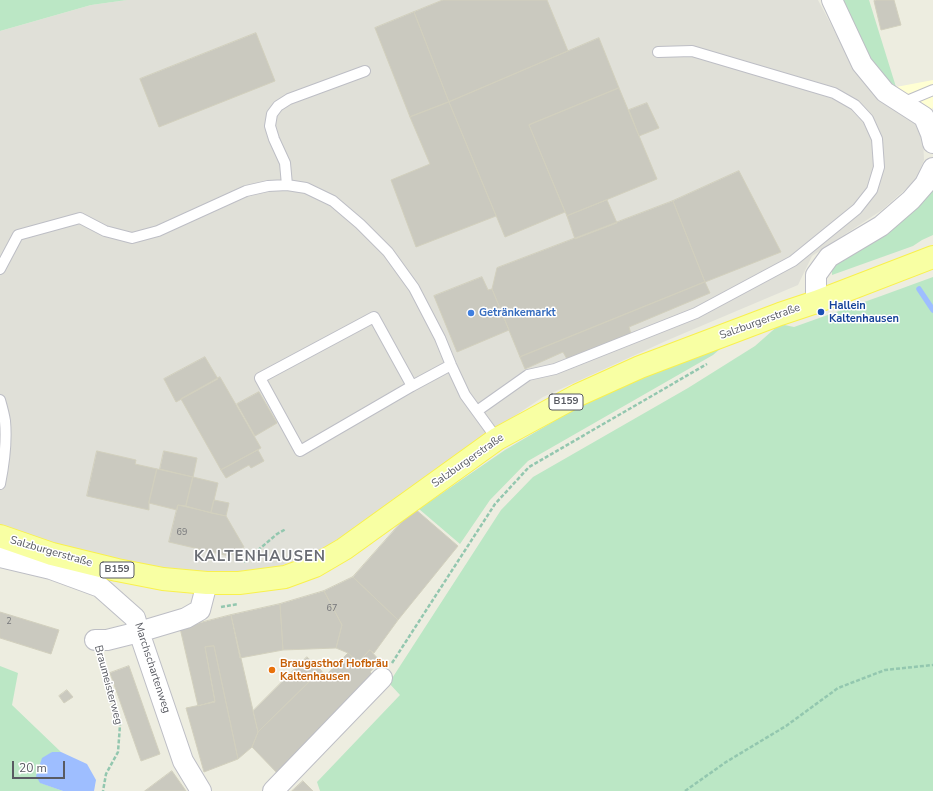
<!DOCTYPE html>
<html>
<head>
<meta charset="utf-8">
<style>
	body { margin:0 }
	#map { position:relative; width:933px; height:791px; overflow:hidden; background:#edede0; font-family:"Nunito Sans",sans-serif }
	canvas { display:block }
	.scale { position:absolute; left:12px; top:761px; width:53px; height:18px; box-sizing:border-box; border:2px solid #595b62; border-top:0; padding-left:5px; font-size:12px; line-height:14px; white-space:nowrap; color:#595b62; -webkit-text-stroke:3px #fff; paint-order:stroke }
</style>
</head>
<body>
<div id="map">
<canvas width="933" height="791"></canvas>
<div class="scale">20 m</div>
</div>
<script>
const context = document.querySelector('canvas').getContext('2d');
context.lineJoin = 'round';
function paint(path, color) {
  context.fillStyle = color;
  context.fill(path, 'evenodd');
}
function stroke(path, color, width, dash) {
  context.strokeStyle = color;
  context.lineWidth = width;
  context.lineCap = dash ? 'butt' : 'round';
  context.setLineDash(dash || []);
  context.stroke(path);
}
function drawText(font, color, halo, rows, align = 'center') {
  context.font = font + ' "Nunito Sans",sans-serif';
  context.lineWidth = 3;
  context.setLineDash([]);
  context.textBaseline = 'middle';
  context.strokeStyle = halo;
  context.fillStyle = color;
  for (const [text, x, y, turn = 0] of rows) {
    context.save();
    context.translate(x, y);
    context.rotate((+turn || 0) * Math.PI / 180);
    context.textAlign = isNaN(turn) ? turn : align;
    if (halo) context.strokeText(text, 0, 0);
    context.fillText(text, 0, 0);
    context.restore();
  }
}
paint(new Path2D(`
	M 933,80 L 933,107 L 930,114 L 896,87 Z`), '#ffffd3');
paint(new Path2D(`
	M 127,0 L 818,0 L 855,70 L 914,122 L 923,139 L 924,160 L 916,180 L 882,210 L 812,256 L 798,285 L 668,340 L 543,397 L 489,433 L 339,540 L 307,557 L 273,568 L 210,574 L 137,566 L 98,558 L 0,525 L 0,31 L 91,5 Z`), '#e0e0d8');
paint(new Path2D(`
	M 0,0 L 127,0 L 91,5 L 0,31 Z
	M 839,0 L 869,0 L 896,87 L 877,70 L 861,46 Z
	M 933,187 L 933,235 L 922,240 L 913,246 L 832,275 L 832,268 L 836,263 Z
	M 933,277 L 933,791 L 320,791 L 317,782 L 400,695 L 389,683 L 501,510 L 533,477 L 688,388 L 755,346 L 780,324 L 794,327 L 881,296 Z
	M 727,343 L 713,355 L 528,461 L 490,500 L 460,544 L 419,509 L 505,450 L 590,400 Z
	M 0,666 L 18,673 L 12,705 L 61,752 L 52,752 L 41,783 L 63,791 L 0,791 Z`), '#bbe7c5');
paint(new Path2D(`
	M 52,752 L 61,752 L 87,764 L 96,780 L 94,791 L 63,791 L 40,783 L 36,776 L 42,758 Z`), '#9ebeff');
stroke(new Path2D(`
	M 919,289 L 933,310`), '#9ebeff', 5.5);
const building = new Path2D(`
	M 443,0 L 547,0 L 568,51 L 449,102 L 414,12 Z
	M 876,0 L 894,0 L 901,25 L 881,30 L 874,1 Z
	M 414,12 L 449,102 L 410,117 L 375,28 Z
	M 256,33 L 275,81 L 159,127 L 140,79 Z
	M 599,38 L 619,88 L 529,125 L 565,212 L 505,237 L 449,102 Z
	M 619,88 L 657,179 L 567,216 L 529,125 Z
	M 449,102 L 496,216 L 416,247 L 391,180 L 430,164 L 410,117 Z
	M 647,103 L 659,128 L 639,136 L 629,110 Z
	M 739,171 L 781,252 L 705,282 L 673,201 Z
	M 607,200 L 617,223 L 575,239 L 567,216 Z
	M 673,201 L 705,282 L 520,357 L 492,289 L 497,268 Z
	M 482,277 L 488,290 L 492,289 L 509,330 L 457,352 L 434,296 Z
	M 705,282 L 710,293 L 629,327 L 631,334 L 567,359 L 563,352 L 525,369 L 520,357 Z
	M 205,357 L 218,379 L 176,402 L 164,379 Z
	M 220,377 L 261,448 L 221,470 L 181,399 Z
	M 259,392 L 277,423 L 255,436 L 237,404 Z
	M 258,450 L 264,461 L 251,468 L 249,465 L 226,478 L 221,470 Z
	M 97,451 L 136,460 L 135,464 L 157,469 L 149,503 L 149,510 L 87,496 Z
	M 164,451 L 197,458 L 193,477 L 160,469 Z
	M 157,469 L 193,477 L 186,506 L 178,505 L 177,510 L 149,503 Z
	M 193,477 L 218,483 L 211,513 L 186,506 Z
	M 214,500 L 229,503 L 226,516 L 211,513 Z
	M 178,505 L 226,516 L 244,547 L 229,556 L 169,542 Z
	M 414,508 L 458,546 L 398,620 L 353,577 Z
	M 353,577 L 398,620 L 374,653 L 370,650 L 358,662 L 348,653 L 336,648 L 342,625 L 324,591 Z
	M 324,591 L 342,625 L 336,648 L 283,650 L 280,604 Z
	M 280,604 L 283,650 L 240,658 L 231,615 Z
	M 0,612 L 59,630 L 51,654 L 0,638 Z
	M 231,615 L 258,732 L 252,747 L 238,759 L 214,646 L 205,647 L 215,701 L 198,706 L 180,628 Z
	M 214,646 L 238,759 L 204,772 L 186,708 L 215,702 L 205,647 Z
	M 370,650 L 380,661 L 370,672 L 375,677 L 279,775 L 252,747 L 258,732 L 321,670 L 325,676 L 348,653 L 358,662 Z
	M 307,657 L 321,670 L 258,732 L 253,711 Z
	M 129,666 L 160,754 L 141,761 L 110,673 Z
	M 67,690 L 73,697 L 64,703 L 59,696 Z
	M 172,771 L 186,791 L 145,791 Z
	M 303,781 L 313,791 L 292,791 Z`);
paint(building, '#cac9bf');
stroke(building, '#d2d0be', 1);
const lane = new Path2D(`
	M 902,103 L 933,90
	M 287,185 L 285,163 L 274,139 L 270,126 L 272,114 L 278,106 L 289,99 L 365,71
	M 0,269 L 18,235 L 80,218 L 105,231 L 132,238 L 158,231 L 246,191 L 268,186 L 287,185 L 306,188 L 333,201 L 360,224 L 388,252 L 414,288 L 440,338 L 451,365 L 465,395 L 497,439
	M 412,386 L 300,451 L 260,378 L 374,317 L 412,386 L 451,365
	M 0,400 C 2,407 4,414 5,421 C 7,442 4,464 0,484
	M 477,411 L 528,375 L 555,369 L 696,313 L 793,261 L 857,209 L 872,190 L 879,167 L 877,139 L 868,119 L 855,105 L 834,93 L 692,51 L 658,52`);
const street = new Path2D(`
	M 832,0 L 862,64 L 885,92 L 924,117 L 931,134 L 933,143
	M 816,302 L 816,275 L 829,257 L 881,226 L 911,200 L 925,184 L 933,168
	M 0,557 L 51,569 L 100,587 L 135,618 L 139,632 L 183,761 L 201,791
	M 95,640 L 107,640 L 139,632 L 186,618 L 200,610 L 207,583
	M 273,791 L 382,678`);
const primary = new Path2D(`
	M 0,536 L 52,554 L 117,570 L 163,579 L 207,583 L 239,583 L 285,577 L 315,566 L 344,549 L 497,439 L 578,395 L 640,367 L 780,314 L 816,302 L 933,257`);
stroke(lane, '#bdbec5', 12);
stroke(street, '#bdbec5', 22);
stroke(primary, '#f9f14d', 24);
stroke(new Path2D(`
	M 244,562 L 277,534 L 286,529
	M 221,607 L 238,604
	M 101,658 L 120,725 L 118,752 L 106,774 L 103,791
	M 392,663 L 495,504 L 529,467 L 707,364
	M 685,791 L 726,762 L 786,726 L 838,688 L 885,670 L 933,665`), '#93c7af', 2.5, [4, 2]);
stroke(lane, '#fff', 10);
stroke(street, '#fff', 20);
stroke(primary, '#f8ffa3', 22);
for (const [x, y, r, color] of [
	[821,312,4,"#1a4fb4"],
	[471,313,4,"#3f7fe0"],
	[272,670,4,"#e8710a"]
]) {
  const dot = new Path2D();
  dot.arc(x, y, r, 0, 2 * Math.PI);
  context.fillStyle = color;
  context.fill(dot);
  stroke(dot, '#fff', 1.5);
}
drawText('9px', '#757679', null, [
	["69",182,533],
	["67",332,609],
	["2",9,622]
]);
for (const [x, y, w] of [
	[566,402,34],
	[117,570,34]
]) {
  const box = new Path2D();
  box.roundRect(x - w / 2, y - 8, w, 16, 3);
  context.fillStyle = '#fff';
  context.fill(box);
  stroke(box, '#595b62', 1);
}
drawText('bold 10px', '#595b62', null, [
	["B159",566,402],
	["B159",117,570]
]);
drawText('bold 11px', '#164399', '#fff', [
	["Hallein",829,306],
	["Kaltenhausen",829,319]
], 'left');
drawText('bold 11px', '#366cbe', '#fff', [
	["Getränkemarkt",479,313]
], 'left');
drawText('11px', '#595b62', '#fff', [
	["Salzburgerstraße",760,322,-20],
	["Salzburgerstraße",468,461,-35],
	["Salzburgerstraße",51,552,16],
	["Marchschartenweg",152,668,72],
	["Braumeisterweg",108,685,75]
]);
drawText('bold 11px', '#c56008', '#fff', [
	["Braugasthof Hofbräu",280,664],
	["Kaltenhausen",280,677]
], 'left');
context.letterSpacing = '1px';
drawText('bold 15px', '#6a6d74', '#fff', [
	["KALTENHAUSEN",260,557]
]);
context.letterSpacing = '0px';
</script>
</body>
</html>
